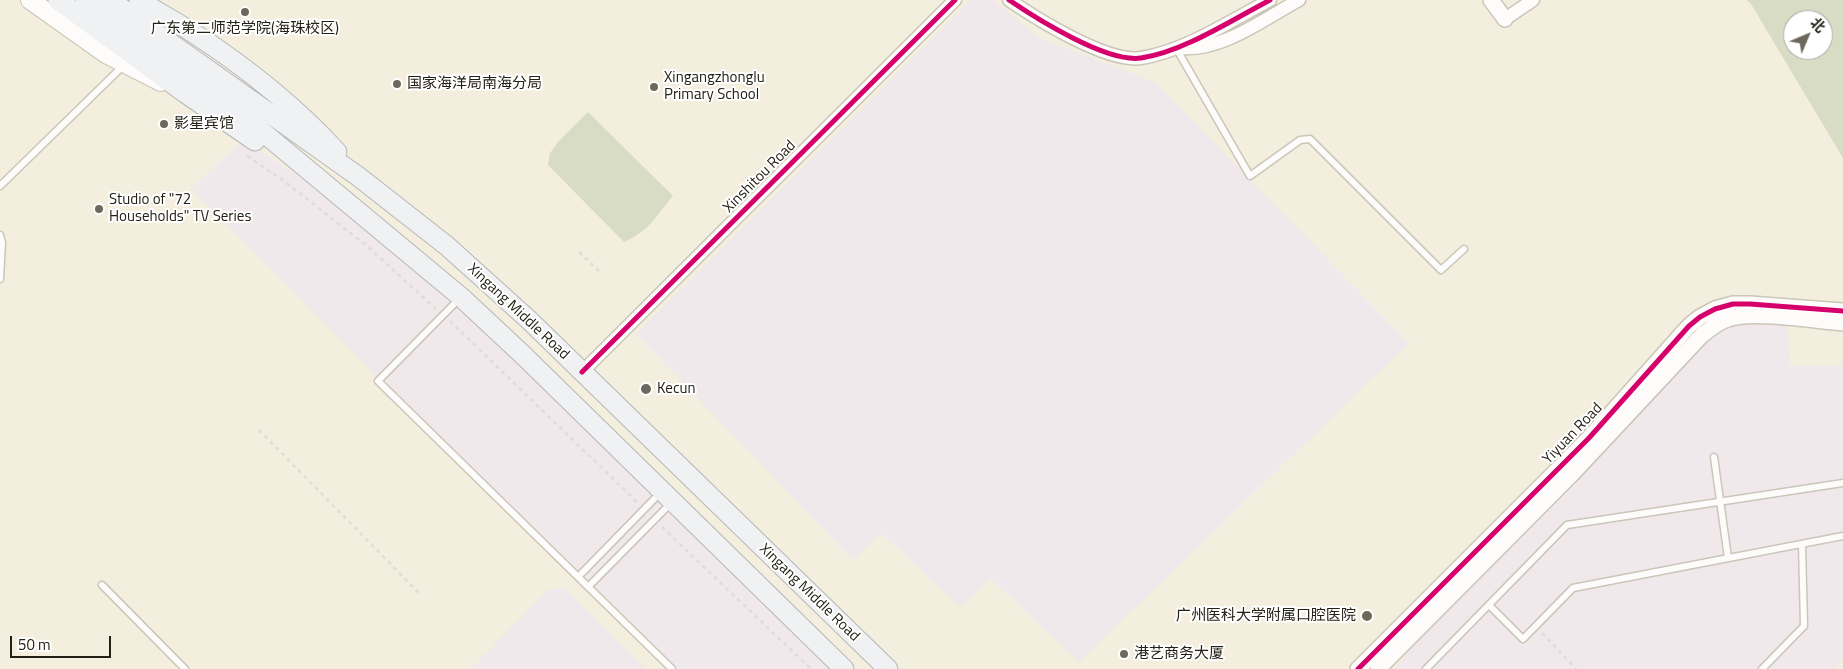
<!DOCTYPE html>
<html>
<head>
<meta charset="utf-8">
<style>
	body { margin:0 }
	#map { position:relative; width:1843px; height:669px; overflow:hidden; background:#f3eedd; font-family:"Titillium Web","Noto Sans SC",sans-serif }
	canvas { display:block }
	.north { position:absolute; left:1783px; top:10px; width:50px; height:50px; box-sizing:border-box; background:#fff; border:1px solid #a7a6a1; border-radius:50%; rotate:45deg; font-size:14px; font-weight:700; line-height:20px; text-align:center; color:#232015 }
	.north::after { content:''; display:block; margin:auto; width:18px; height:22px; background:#6c685b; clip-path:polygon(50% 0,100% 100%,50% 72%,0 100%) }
	.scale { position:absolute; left:10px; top:636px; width:101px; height:22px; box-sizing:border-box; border:2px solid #232015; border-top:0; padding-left:6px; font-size:15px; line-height:18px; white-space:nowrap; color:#232015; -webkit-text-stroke:4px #fff; paint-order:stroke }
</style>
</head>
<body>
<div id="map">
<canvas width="1843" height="669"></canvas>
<div class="north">北</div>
<div class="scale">50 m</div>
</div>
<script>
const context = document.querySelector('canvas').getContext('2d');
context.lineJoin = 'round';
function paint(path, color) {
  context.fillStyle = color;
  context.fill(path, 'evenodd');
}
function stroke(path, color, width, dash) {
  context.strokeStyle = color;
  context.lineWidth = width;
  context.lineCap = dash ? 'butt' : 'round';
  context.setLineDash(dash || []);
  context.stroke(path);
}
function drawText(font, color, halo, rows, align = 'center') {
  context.font = font + ' "Titillium Web","Noto Sans SC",sans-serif';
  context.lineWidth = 4;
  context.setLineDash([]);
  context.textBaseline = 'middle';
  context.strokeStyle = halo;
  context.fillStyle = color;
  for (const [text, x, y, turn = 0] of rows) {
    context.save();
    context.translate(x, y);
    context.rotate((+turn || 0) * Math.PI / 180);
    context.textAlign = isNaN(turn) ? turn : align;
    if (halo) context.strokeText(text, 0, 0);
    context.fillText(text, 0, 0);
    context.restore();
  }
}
paint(new Path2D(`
	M 971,0 L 994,0 L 1039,38 L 1155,82 L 1409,343 L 1079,662 L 991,579 L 960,607 L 881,533 L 853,560 L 636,334 Z
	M 243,139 L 337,202 L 484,325 L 835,669 L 667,669 L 191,189 Z
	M 1787,320 L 1790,365 L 1843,366 L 1843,660 L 1833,669 L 1394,669 L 1439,615 L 1717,325 Z
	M 564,588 L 646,669 L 471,669 L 548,590 Z`), '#f1e8eb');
paint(new Path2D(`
	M 1747,0 L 1843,0 L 1843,158 L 1751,4 ZM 1793,20 L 1823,20 L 1823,50 L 1793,50 Z
	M 588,112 L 673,196 C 655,217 651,230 624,242 L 548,165 L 550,153 L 558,142 Z`), '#d9dcc5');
const service = new Path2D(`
	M 1176,48 L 1250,176 L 1300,140 L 1310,139 L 1441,270 L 1464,249
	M 0,186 L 124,65
	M 0,235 L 2,243 L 0,279
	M 459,299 L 378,381 L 672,669
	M 1714,457 L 1728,558
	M 578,577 L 661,492
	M 102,585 L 185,669
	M 588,587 L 672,502
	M 1489,605 L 1523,639 L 1573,588 L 1843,536
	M 1426,669 L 1567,525 L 1843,483
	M 1762,669 L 1804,626 L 1802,544`);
const minor = new Path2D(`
	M 1009,0 C 1037,19 1107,63 1141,58 C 1183,52 1232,20 1270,0
	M 1505,19 L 1533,0
	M 1181,48 C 1223,51 1264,19 1299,0
	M 582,372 L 955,0`);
const tertiary = new Path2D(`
	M 1491,0 L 1505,19
	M 1358,669 L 1589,438 L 1689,326 L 1700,317 L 1715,309 L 1733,304 L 1750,304 L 1843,311
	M 1378,669 L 1572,474 L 1702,335 C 1710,329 1718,322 1728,319 C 1752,310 1815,321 1843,323`);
const secondary = new Path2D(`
	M 30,0 L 106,54 L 161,82`);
const primary = new Path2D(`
	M 58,0 L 185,93 L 255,141
	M 85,0 L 253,124 L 461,297 L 523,355 L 844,669
	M 110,0 L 359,177 L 447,246 L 529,320 L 888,669
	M 139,0 C 157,12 177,22 195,34 C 247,68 295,106 337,152`);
stroke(service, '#cac6b9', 9);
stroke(minor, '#cac6b9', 15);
stroke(tertiary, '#cac6b9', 18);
stroke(secondary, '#cac6b9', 20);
stroke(primary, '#b6b7b6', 21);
stroke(new Path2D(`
	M 247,156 L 284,181 L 367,246 L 436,309
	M 579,252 L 599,271
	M 450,321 L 638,503
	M 259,430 L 419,593
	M 662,527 L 811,669
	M 1542,633 L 1576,669`), '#dfddd8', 2.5, [4, 4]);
stroke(service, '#fdfcfa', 6);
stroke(minor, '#fdfcfa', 12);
stroke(tertiary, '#fdfcfa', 15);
stroke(secondary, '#fdfcfa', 18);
stroke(primary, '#eff1f2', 19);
stroke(new Path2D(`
	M 1009,0 C 1037,19 1107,63 1141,58 C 1183,52 1232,20 1270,0
	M 582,372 L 955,0
	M 1358,669 L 1589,438 L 1689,326 L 1700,317 L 1715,309 L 1733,304 L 1750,304 L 1843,311`), '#d6006c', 5);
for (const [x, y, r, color] of [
	[245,12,5,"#6c685b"],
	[397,84,5,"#6c685b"],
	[654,87,5,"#6c685b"],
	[164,124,5,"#6c685b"],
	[99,209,5,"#6c685b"],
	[646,389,6,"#6c685b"],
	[1367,616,6,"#6c685b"],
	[1124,654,5,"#6c685b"]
]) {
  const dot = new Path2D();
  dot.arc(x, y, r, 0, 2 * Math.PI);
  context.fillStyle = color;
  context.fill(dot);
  stroke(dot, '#fff', 2);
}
drawText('15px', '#232015', '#fff', [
	["广东第二师范学院(海珠校区)",245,29,"center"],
	["Xingangzhonglu",664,78],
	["Primary School",664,95],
	["国家海洋局南海分局",407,84],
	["影星宾馆",174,124],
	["Studio of \"72",109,200],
	["Households\" TV Series",109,217],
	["Kecun",657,389],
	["广州医科大学附属口腔医院",1356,616,"right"],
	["港艺商务大厦",1134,654]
], 'left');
drawText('15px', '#232015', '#fff', [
	["Xinshitou Road",760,177,-45],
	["Xingang Middle Road",518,312,43],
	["Yiyuan Road",1573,434,-46],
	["Xingang Middle Road",809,593,44]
]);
</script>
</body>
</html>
